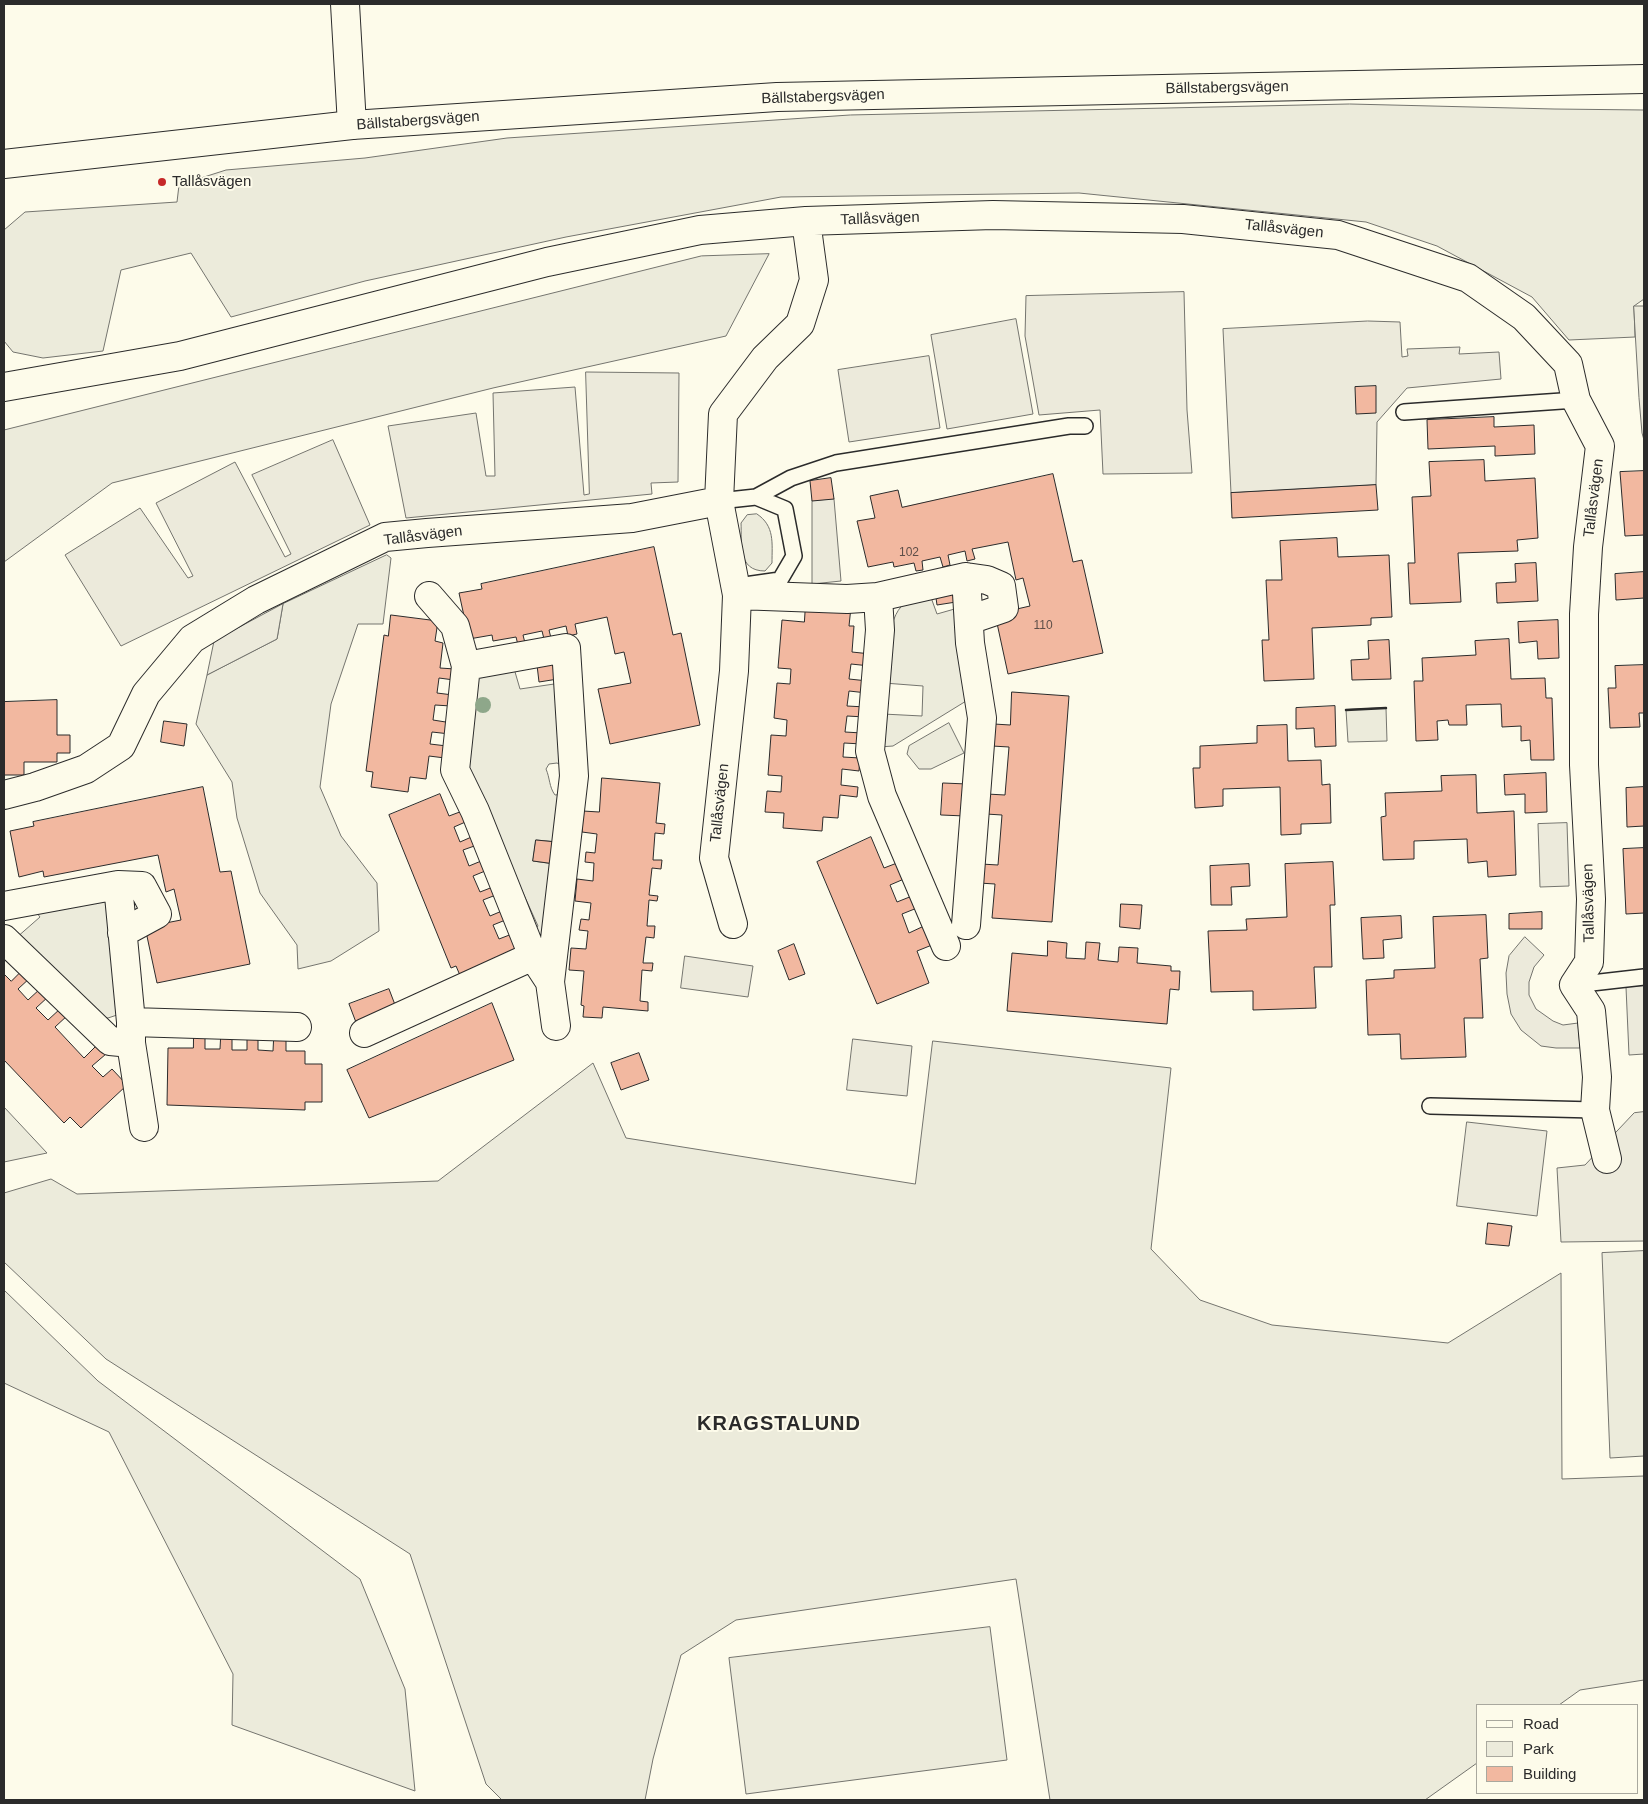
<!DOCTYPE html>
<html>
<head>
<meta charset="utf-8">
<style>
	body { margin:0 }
	#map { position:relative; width:1648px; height:1804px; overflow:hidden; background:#fdfbea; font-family:Helvetica,sans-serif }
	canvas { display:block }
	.frame { position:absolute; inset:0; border:5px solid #2b2b2b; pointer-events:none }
	.legend { position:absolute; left:1476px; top:1704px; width:162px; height:90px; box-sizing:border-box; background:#fdfbea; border:1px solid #a9a89e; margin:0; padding:6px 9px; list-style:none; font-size:15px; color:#2b2b2b }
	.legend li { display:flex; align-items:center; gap:10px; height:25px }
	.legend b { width:25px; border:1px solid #a9a89e }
</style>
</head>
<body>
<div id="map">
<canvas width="1648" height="1804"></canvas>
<div class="frame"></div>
<ul class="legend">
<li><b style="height:6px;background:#fdfbea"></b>Road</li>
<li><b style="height:14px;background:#ecebdb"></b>Park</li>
<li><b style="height:14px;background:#f2b8a0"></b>Building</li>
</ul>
</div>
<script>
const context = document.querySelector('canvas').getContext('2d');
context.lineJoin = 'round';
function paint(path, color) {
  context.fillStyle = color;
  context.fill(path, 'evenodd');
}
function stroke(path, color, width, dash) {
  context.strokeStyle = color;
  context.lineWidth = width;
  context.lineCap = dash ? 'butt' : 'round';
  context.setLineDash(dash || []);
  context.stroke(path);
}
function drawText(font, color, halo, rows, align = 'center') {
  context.font = font + ' Helvetica,sans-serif';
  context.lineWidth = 4;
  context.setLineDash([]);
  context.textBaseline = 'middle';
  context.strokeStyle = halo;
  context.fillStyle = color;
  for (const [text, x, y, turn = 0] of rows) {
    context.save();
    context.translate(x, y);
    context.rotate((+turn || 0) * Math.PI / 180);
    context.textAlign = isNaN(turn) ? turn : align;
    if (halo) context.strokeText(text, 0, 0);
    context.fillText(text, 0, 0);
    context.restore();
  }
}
const green = new Path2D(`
	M 1350,104 L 1554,109 L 1644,110 L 1644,299 L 1634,306 L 1635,337 L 1569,340 L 1532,297 L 1437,246 L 1366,222 L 1079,193 L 781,197 L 566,237 L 365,281 L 231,317 L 191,253 L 121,270 L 103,351 L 43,358 L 13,352 L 4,341 L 4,230 L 25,212 L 177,202 L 179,185 L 226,170 L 365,158 L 507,138 L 850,115 Z
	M 769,254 L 726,336 L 493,388 L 112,483 L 4,562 L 4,430 L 701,256 Z
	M 757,514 C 775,526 772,543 772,563 L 765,571 C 737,571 742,543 741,523 L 747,515 Z
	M 387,555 L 391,558 L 383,624 L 358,624 L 331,704 L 320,787 L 341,836 L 377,883 L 379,931 L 331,961 L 298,969 L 297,945 L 260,893 L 237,818 L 232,782 L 196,724 L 207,675 L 277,639 L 283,604 Z
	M 929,592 L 937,614 L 958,608 L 971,698 L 893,746 L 879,747 L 883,714 L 922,716 L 923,686 L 884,683 C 886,663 887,617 904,604 C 911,598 922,596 929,592 Z
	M 513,665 L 520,689 L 561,683 L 567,768 L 557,763 L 549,764 L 546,769 C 550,778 549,787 555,795 L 563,794 L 557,842 L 536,840 L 533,861 L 555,864 L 548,947 L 532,933 L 538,926 L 464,763 L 473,672 Z
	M 1386,708 L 1387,741 L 1348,742 L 1346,710 Z
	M 949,723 L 964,753 L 931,769 L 919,769 L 907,754 L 909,746 Z
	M 106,896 L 117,1015 L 108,1018 L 100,1018 L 16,938 L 40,917 L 32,907 Z
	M 933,1041 L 1171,1068 L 1151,1249 L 1200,1300 L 1272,1325 L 1448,1343 L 1561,1273 L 1562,1479 L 1644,1476 L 1644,1680 L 1580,1690 L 1559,1705 L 1477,1705 L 1477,1763 L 1425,1800 L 1050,1800 L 1016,1579 L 736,1620 L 681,1655 L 653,1759 L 645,1800 L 502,1800 L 486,1784 L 410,1554 L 106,1359 L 4,1262 L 4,1193 L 51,1179 L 77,1194 L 438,1181 L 593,1063 L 626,1138 L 915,1184 Z
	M 4,1106 L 4,1107 L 47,1153 L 4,1162 Z
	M 1644,1251 L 1644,1456 L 1610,1458 L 1602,1253 Z
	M 4,1290 L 98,1381 L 360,1579 L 405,1689 L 415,1791 L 232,1725 L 233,1674 L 109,1432 L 4,1383 Z
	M 990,1627 L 1007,1760 L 746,1794 L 729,1658 Z`);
paint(green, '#ecebdb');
stroke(green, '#74746e', 1);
const parking = new Path2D(`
	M 1184,292 L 1187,410 L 1192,473 L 1103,474 L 1100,410 L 1039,415 L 1025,336 L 1026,296 Z
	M 1634,306 L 1644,306 L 1644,440 L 1642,433 L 1639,398 Z
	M 1016,319 L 1033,414 L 947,429 L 931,335 Z
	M 1368,321 L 1400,322 L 1402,357 L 1408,356 L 1407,349 L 1460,347 L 1459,354 L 1499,352 L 1501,379 L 1407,388 L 1377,422 L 1376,485 L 1231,493 L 1223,329 Z
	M 929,356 L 940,428 L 849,442 L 838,370 Z
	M 586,372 L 679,373 L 678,482 L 651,483 L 652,494 L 406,518 L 388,426 L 476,413 L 486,476 L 495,476 L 493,393 L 575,387 L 584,495 L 589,494 Z
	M 333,440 L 370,525 L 121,646 L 65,555 L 140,508 L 188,578 L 193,576 L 156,503 L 235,462 L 285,557 L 291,554 L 252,475 Z
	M 834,499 L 841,581 L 812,584 L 812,501 Z
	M 283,604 L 277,639 L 207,675 L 214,641 Z
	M 1567,823 L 1569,886 L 1540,887 L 1538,824 Z
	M 1525,937 L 1544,955 L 1534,967 L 1529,982 L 1529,995 L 1536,1009 L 1553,1021 L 1563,1025 L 1578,1023 L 1580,1048 L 1556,1048 L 1541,1046 L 1521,1030 L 1511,1014 L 1507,994 L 1506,973 L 1509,956 Z
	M 685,956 L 753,966 L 748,997 L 681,988 Z
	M 1644,986 L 1644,1054 L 1629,1055 L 1626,987 Z
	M 853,1039 L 912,1046 L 907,1096 L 847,1090 Z
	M 1644,1112 L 1644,1241 L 1561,1242 L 1557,1168 L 1585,1165 L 1634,1113 Z
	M 1467,1122 L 1547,1131 L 1537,1216 L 1457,1206 Z`);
paint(parking, '#eceadb');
stroke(parking, '#74746e', 1);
const building = new Path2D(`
	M 1376,386 L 1376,413 L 1356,414 L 1355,387 Z
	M 1494,417 L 1494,427 L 1534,425 L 1535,454 L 1495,456 L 1495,446 L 1428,449 L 1427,420 Z
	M 1484,460 L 1485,481 L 1535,478 L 1538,538 L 1517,540 L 1518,551 L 1458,553 L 1461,602 L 1410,604 L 1408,563 L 1415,563 L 1412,497 L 1431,496 L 1429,462 Z
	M 1644,471 L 1644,535 L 1625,536 L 1620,472 Z
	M 1053,474 L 1073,562 L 1082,560 L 1103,653 L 1008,674 L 995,614 L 1030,606 L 1023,578 L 1016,580 L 1008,542 L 972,549 L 975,559 L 967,561 L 965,551 L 948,555 L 950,565 L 943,567 L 940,557 L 922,561 L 923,570 L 916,571 L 914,563 L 894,567 L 893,562 L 868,567 L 857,521 L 875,518 L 870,496 L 898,490 L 902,507 Z
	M 831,478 L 834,499 L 812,501 L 810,481 Z
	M 1376,485 L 1378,510 L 1232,518 L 1231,493 Z
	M 1337,538 L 1338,557 L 1389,555 L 1392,617 L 1371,618 L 1371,625 L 1312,628 L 1314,679 L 1264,681 L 1262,640 L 1269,640 L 1266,580 L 1282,580 L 1280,541 Z
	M 654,547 L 673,635 L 681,633 L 700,725 L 610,744 L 598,689 L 631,683 L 624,652 L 615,654 L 607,617 L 575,624 L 577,634 L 568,636 L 566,626 L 549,630 L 551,638 L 544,639 L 542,631 L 523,635 L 525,643 L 518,645 L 516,637 L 493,641 L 492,635 L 469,639 L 459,593 L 482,589 L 481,584 Z
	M 1536,563 L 1538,601 L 1497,603 L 1496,583 L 1516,582 L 1515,564 Z
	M 1644,572 L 1644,598 L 1616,600 L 1615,574 Z
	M 953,588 L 956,602 L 937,605 L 935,591 Z
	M 806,603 L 851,607 L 849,626 L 854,626 L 852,652 L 871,654 L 870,666 L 851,664 L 849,679 L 868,681 L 867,693 L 849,691 L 847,706 L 866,707 L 865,717 L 847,716 L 845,732 L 862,733 L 862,744 L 844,743 L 843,757 L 860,758 L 859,771 L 842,769 L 841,785 L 858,787 L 857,797 L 840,795 L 838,818 L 823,817 L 822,831 L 783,828 L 784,813 L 765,812 L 767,791 L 781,792 L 782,776 L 768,775 L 771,735 L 786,736 L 787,720 L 774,718 L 777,683 L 790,684 L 791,669 L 778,668 L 782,620 L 804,622 Z
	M 391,615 L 438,621 L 435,641 L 443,643 L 440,668 L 455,669 L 454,680 L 439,678 L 437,693 L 453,695 L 451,706 L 435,705 L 433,720 L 452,723 L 450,734 L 432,732 L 430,744 L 447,746 L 445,758 L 429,756 L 426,779 L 410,777 L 408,792 L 371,787 L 373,772 L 366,771 L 384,635 L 388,636 Z
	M 1558,620 L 1559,658 L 1538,659 L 1537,641 L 1519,643 L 1518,622 Z
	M 1509,639 L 1511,679 L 1545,678 L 1546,698 L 1552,698 L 1554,760 L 1531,760 L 1530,740 L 1521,741 L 1521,726 L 1502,727 L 1501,704 L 1466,705 L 1467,725 L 1449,725 L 1448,720 L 1437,721 L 1438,740 L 1416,741 L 1414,681 L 1423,681 L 1422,658 L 1476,655 L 1475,641 Z
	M 1389,640 L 1391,679 L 1352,680 L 1351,660 L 1369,659 L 1368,641 Z
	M 555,662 L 558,679 L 539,682 L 537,665 Z
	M 1644,665 L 1644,713 L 1639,713 L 1640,727 L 1610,728 L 1608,688 L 1616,688 L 1615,666 Z
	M 1012,692 L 1069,696 L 1052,922 L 992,918 L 995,884 L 979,883 L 981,864 L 998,865 L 1002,815 L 986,814 L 987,794 L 1005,795 L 1009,747 L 992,746 L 994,724 L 1010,725 Z
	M 57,700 L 57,735 L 70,735 L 70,753 L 57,753 L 57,762 L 24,762 L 24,775 L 4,775 L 4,702 Z
	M 1335,706 L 1336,746 L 1315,747 L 1314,728 L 1296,729 L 1296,708 Z
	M 164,721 L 187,724 L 184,746 L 161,742 Z
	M 1287,725 L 1288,761 L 1321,760 L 1322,785 L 1330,784 L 1331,823 L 1301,824 L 1301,834 L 1281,835 L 1280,787 L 1223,789 L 1223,806 L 1195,808 L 1193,768 L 1200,768 L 1200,746 L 1257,743 L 1257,726 Z
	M 1546,773 L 1547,812 L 1525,813 L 1525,794 L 1505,795 L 1504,775 Z
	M 1476,775 L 1477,813 L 1514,811 L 1516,875 L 1488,877 L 1487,861 L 1468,863 L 1467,839 L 1414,841 L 1414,859 L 1383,860 L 1381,817 L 1386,816 L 1385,793 L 1442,791 L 1441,776 Z
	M 602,778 L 660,783 L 656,823 L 665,824 L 664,834 L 655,833 L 653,860 L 662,860 L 661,869 L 652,868 L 649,895 L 658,896 L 657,901 L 649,900 L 647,926 L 655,926 L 654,938 L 646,937 L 643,963 L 653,963 L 652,971 L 642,970 L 640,1001 L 648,1002 L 648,1011 L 603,1007 L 602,1018 L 583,1017 L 584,1006 L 581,1005 L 584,971 L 569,970 L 571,948 L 586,949 L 588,931 L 579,930 L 581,919 L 589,920 L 591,903 L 575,901 L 577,879 L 593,881 L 594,863 L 585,862 L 586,852 L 595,853 L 597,834 L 582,832 L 583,811 L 599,812 Z
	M 943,783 L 967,784 L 965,816 L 941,815 Z
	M 203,787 L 220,872 L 231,871 L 250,964 L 157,983 L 145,927 L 181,920 L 174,889 L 166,892 L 158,855 L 44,877 L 43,871 L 19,877 L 10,831 L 34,826 L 33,822 Z
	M 1644,787 L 1644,826 L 1627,827 L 1626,788 Z
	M 440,794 L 449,816 L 465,810 L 470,820 L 454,827 L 460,842 L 476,835 L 480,844 L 463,850 L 469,866 L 486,859 L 490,869 L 473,876 L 480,892 L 498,885 L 501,893 L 483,900 L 490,916 L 509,908 L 513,917 L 493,925 L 499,939 L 512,934 L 521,956 L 462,980 L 456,966 L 451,968 L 389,815 Z
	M 871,837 L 884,868 L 897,863 L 904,879 L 890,885 L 897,902 L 912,896 L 917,908 L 902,914 L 909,933 L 924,926 L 932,945 L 917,951 L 929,983 L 877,1004 L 817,862 Z
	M 536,840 L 557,842 L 555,864 L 533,861 Z
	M 1644,848 L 1644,913 L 1626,914 L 1623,849 Z
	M 1333,862 L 1335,905 L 1330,905 L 1332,967 L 1314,967 L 1316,1008 L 1253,1010 L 1253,991 L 1211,992 L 1208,931 L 1247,930 L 1246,919 L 1287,917 L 1285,864 Z
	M 1249,864 L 1250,886 L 1231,887 L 1232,905 L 1211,905 L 1210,866 Z
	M 1121,904 L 1142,905 L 1140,929 L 1120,927 Z
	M 1542,912 L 1542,929 L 1509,929 L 1509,914 Z
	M 1486,915 L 1488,958 L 1480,959 L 1483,1018 L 1464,1018 L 1466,1057 L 1401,1059 L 1400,1034 L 1368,1035 L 1366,980 L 1394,978 L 1394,970 L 1435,968 L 1433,917 Z
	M 1401,916 L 1402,938 L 1383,940 L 1384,958 L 1363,959 L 1361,918 Z
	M 1048,941 L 1067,943 L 1066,958 L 1085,959 L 1086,942 L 1100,943 L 1098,960 L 1118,962 L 1119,947 L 1138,948 L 1137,963 L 1171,966 L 1171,971 L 1180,971 L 1179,990 L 1170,989 L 1167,1024 L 1007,1011 L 1012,953 L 1047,956 Z
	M 794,944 L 805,974 L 789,980 L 778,951 Z
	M 24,969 L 31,977 L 18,989 L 28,1000 L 41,988 L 49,996 L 36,1008 L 48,1020 L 61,1008 L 68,1015 L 55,1027 L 84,1058 L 97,1045 L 106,1054 L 92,1066 L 103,1077 L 112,1069 L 127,1085 L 81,1128 L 70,1117 L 64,1123 L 4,1060 L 4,974 L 11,981 Z
	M 389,989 L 397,1010 L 357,1025 L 349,1004 Z
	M 492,1003 L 514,1060 L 369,1118 L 347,1070 Z
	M 194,1029 L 205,1029 L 205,1049 L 220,1049 L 221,1030 L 232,1030 L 232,1050 L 247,1050 L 247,1031 L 258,1031 L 258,1050 L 273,1051 L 274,1031 L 286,1031 L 286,1051 L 305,1051 L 305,1064 L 322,1064 L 322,1102 L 305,1102 L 305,1110 L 167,1105 L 168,1048 L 193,1048 Z
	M 639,1053 L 649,1080 L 621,1090 L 611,1063 Z
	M 1488,1223 L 1512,1226 L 1509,1246 L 1486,1244 Z`);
paint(building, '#f2b8a0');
stroke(building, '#2b2b2b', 1);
const service = new Path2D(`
	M 1404,412 L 1576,400
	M 756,497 L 791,478 L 836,463 L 1069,426 L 1085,426
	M 719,501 L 756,497 L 785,509 L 794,556 L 780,580 L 745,585
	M 1574,985 L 1644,977
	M 1430,1106 L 1595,1110`);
const minor = new Path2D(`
	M 345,4 L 352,125
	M 4,387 L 180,356 L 547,262 L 700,230 L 806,221 L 993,215 L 1183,219 L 1338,235 L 1468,278 L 1524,317 L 1568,364 L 1576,400 L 1600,446 L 1588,547 L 1584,614 L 1584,765 L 1591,899 L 1589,962 L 1574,985 L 1591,1011 L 1597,1077 L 1595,1110 L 1607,1159
	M 966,577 L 987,580 L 1001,586 L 1004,608 L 969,620
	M 737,595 L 847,599 L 878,597 L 966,577 L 970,643 L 982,718 L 966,925
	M 429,596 L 455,626 L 466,666 L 566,648 L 574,776 L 550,982
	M 878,597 L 880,630 L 870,751 L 882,796 L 946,946
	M 466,666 L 455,770 L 475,811 L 533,956 L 550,982 L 556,1026
	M 4,795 L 35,787 L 86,769 L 121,746 L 146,694 L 192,639 L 256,600 L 385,537 L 427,533 L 632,518 L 719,501
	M 118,885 L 142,886 L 157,914 L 122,933
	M 4,906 L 118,885 L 131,1022 L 131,1043 L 144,1127
	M 733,924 L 714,858 L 734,671 L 737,595 L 719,501 L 723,414 L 765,358 L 800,324 L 814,280 L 806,221
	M 4,939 L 110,1041 L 131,1043
	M 131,1022 L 297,1027
	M 364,1033 L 533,956`);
const tertiary = new Path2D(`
	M 4,164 L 352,125 L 777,97 L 1644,79`);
stroke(service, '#2b2b2b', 18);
stroke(minor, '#2b2b2b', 30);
stroke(tertiary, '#2b2b2b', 30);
stroke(service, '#fdfbea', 15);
stroke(minor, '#fdfbea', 28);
stroke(tertiary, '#fdfbea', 28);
stroke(new Path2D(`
	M 1346,710 L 1386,708`), '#2b2b2b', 2.5);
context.fillStyle = '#8ea78a';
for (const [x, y] of [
	[483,705]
]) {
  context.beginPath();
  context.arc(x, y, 8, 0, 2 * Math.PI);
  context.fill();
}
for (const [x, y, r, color] of [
	[162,182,5,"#c62828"]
]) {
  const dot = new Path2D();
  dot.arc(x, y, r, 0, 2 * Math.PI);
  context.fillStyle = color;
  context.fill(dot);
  stroke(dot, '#fdfbea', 2);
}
drawText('12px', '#5d4e48', null, [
	["102",909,553],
	["110",1043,626]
]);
drawText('15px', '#2b2b2b', '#fdfbea', [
	["Bällstabergsvägen",1227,88,-1],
	["Bällstabergsvägen",823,97,-2],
	["Bällstabergsvägen",418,121,-4],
	["Tallåsvägen",880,219,-2],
	["Tallåsvägen",1284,229,6],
	["Tallåsvägen",1594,498,-83],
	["Tallåsvägen",423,536,-7],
	["Tallåsvägen",720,803,-84],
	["Tallåsvägen",1589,903,-91]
]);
drawText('15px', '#2b2b2b', '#fdfbea', [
	["Tallåsvägen",172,182]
], 'left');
context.letterSpacing = '1px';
drawText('bold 20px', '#2b2b2b', '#fdfbea', [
	["KRAGSTALUND",779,1424]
]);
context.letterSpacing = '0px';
</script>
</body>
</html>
